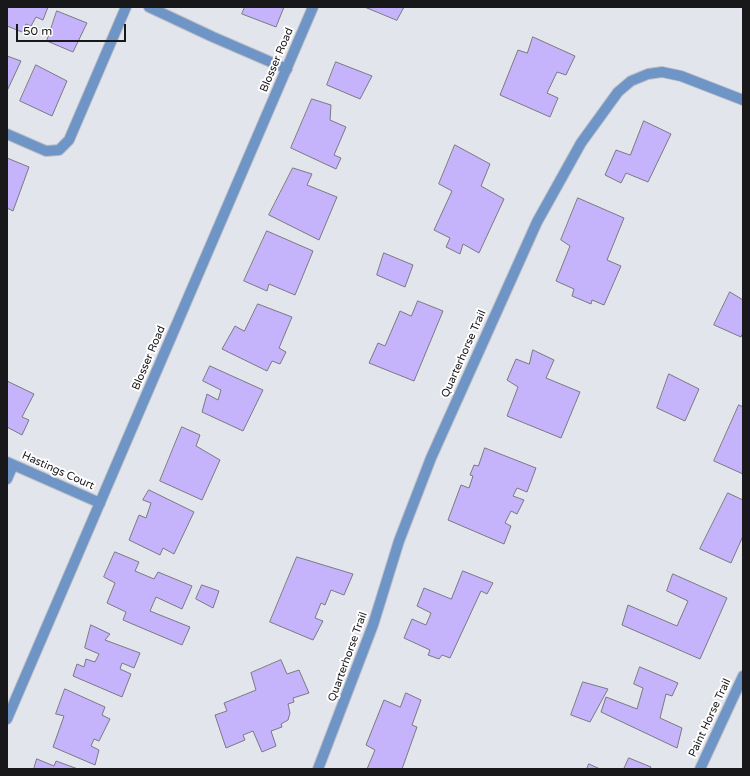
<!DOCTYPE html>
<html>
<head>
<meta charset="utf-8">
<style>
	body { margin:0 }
	#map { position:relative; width:750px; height:776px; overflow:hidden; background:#e3e5ed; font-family:"Varela Round",sans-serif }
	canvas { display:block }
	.frame { position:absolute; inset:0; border:8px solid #18181b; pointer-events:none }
	.scale { position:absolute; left:16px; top:24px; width:110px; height:18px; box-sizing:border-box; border:2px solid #18181b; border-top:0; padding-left:5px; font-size:12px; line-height:14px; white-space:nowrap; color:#18181b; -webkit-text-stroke:3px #fff; paint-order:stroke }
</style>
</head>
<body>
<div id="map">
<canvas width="750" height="776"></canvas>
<div class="frame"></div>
<div class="scale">50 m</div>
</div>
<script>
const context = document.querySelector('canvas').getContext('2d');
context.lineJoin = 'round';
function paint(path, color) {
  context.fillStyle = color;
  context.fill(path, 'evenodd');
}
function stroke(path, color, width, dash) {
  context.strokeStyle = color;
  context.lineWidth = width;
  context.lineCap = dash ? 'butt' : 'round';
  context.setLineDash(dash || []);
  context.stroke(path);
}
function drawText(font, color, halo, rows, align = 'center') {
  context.font = font + ' "Varela Round",sans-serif';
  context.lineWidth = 4;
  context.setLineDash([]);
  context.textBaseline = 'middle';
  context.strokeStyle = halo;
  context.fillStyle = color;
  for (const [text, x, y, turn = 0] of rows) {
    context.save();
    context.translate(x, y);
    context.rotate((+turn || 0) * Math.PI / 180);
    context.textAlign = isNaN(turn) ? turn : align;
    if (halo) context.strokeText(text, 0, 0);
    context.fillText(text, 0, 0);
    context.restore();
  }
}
const building = new Path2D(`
	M 8,7 L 48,7 L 43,20 L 36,17 L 31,26 L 26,24 L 22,32 L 7,26 Z
	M 245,7 L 284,7 L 276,27 L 242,14 Z
	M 365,7 L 404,7 L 397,20 Z
	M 57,11 L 87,23 L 73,52 L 47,41 Z
	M 533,37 L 575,56 L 566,75 L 557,72 L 547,93 L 558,98 L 550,117 L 500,95 L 518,50 L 527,53 Z
	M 7,56 L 21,61 L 7,91 Z
	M 336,62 L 372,76 L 360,99 L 327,85 Z
	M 36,65 L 67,81 L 52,116 L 20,101 Z
	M 312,99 L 331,105 L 330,120 L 346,127 L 334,155 L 341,158 L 336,169 L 291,148 Z
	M 644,121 L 671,134 L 648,182 L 626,173 L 621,183 L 605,175 L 616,150 L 630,155 Z
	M 455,145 L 490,164 L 481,186 L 504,199 L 479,253 L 463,244 L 460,254 L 446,247 L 450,238 L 434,230 L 452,191 L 439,184 Z
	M 7,158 L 29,167 L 13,211 L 7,208 Z
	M 293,168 L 312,174 L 307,185 L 337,197 L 319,240 L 269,215 Z
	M 578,198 L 624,218 L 607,260 L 621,266 L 604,305 L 592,300 L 591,304 L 572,296 L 574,289 L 556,281 L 570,246 L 561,240 Z
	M 267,231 L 313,251 L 295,295 L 269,284 L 267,291 L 244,281 Z
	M 384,253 L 413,265 L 405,287 L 377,275 Z
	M 730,292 L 743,300 L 743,332 L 741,337 L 714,325 Z
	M 418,301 L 443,311 L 414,381 L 369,363 L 378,343 L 385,346 L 400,311 L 411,316 Z
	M 258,304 L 292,317 L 279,348 L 286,352 L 280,364 L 272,361 L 267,371 L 222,349 L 235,326 L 244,331 Z
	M 533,350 L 554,360 L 546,378 L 580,392 L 561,438 L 507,416 L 518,387 L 507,380 L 516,359 L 529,364 Z
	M 210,366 L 263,390 L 243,431 L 202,412 L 207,394 L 218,400 L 221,390 L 203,381 Z
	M 669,374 L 699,389 L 685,421 L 657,408 Z
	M 7,381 L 34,394 L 22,417 L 29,420 L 22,435 L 7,427 Z
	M 739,405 L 743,407 L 743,474 L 714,461 Z
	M 182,427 L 200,435 L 196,446 L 220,460 L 202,500 L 160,481 Z
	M 485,448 L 536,468 L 527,492 L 517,488 L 513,496 L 524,500 L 517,514 L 511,511 L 505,523 L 511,526 L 504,544 L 448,520 L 461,485 L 469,488 L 473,476 L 470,475 L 474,465 L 478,466 Z
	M 149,490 L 194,512 L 174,554 L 163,548 L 160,555 L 129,540 L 139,515 L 146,518 L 151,503 L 143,500 Z
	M 728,493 L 743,500 L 743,536 L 731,563 L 700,549 Z
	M 115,552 L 139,562 L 135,571 L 154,579 L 158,572 L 192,586 L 182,609 L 156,597 L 150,611 L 190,627 L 182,645 L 123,620 L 126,612 L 107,603 L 115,583 L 104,577 Z
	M 297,557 L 353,574 L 344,595 L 331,590 L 325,605 L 321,603 L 315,618 L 323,621 L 313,640 L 270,622 Z
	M 463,571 L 493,583 L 487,594 L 481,591 L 450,658 L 442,655 L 439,659 L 428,655 L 430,650 L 404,638 L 412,619 L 426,625 L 431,613 L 417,606 L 424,588 L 451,599 Z
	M 673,574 L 727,598 L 700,659 L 622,625 L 628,605 L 677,626 L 688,601 L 667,591 Z
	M 202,585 L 219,591 L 213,608 L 196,599 Z
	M 91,625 L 110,634 L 105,640 L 140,653 L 134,668 L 122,663 L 120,669 L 131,674 L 122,697 L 73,676 L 77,664 L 84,667 L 86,659 L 95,662 L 99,654 L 85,648 Z
	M 281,660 L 287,674 L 299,670 L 309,693 L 293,698 L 294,702 L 288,704 L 290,713 L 288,720 L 281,724 L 282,727 L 271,731 L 276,746 L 262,752 L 253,731 L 243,735 L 245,740 L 226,748 L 215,715 L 227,711 L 224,703 L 256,690 L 251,673 Z
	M 640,667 L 678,683 L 672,696 L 666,694 L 660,718 L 682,728 L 677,748 L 601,712 L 606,697 L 637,709 L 643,688 L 634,684 Z
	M 583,682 L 608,689 L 590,722 L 571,715 Z
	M 65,689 L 105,707 L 102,715 L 110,719 L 99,741 L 94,739 L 91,746 L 99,750 L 95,765 L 53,747 L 64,716 L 56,714 Z
	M 406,693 L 421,700 L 412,725 L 417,727 L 402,769 L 367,769 L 375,750 L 366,745 L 384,700 L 400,707 Z
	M 629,758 L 651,767 L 650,769 L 624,769 Z
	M 37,759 L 54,766 L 56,761 L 78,769 L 34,769 Z
	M 589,764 L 600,769 L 587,769 Z`);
paint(building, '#c5b3fc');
stroke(building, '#7b7980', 1);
const minor = new Path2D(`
	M 149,7 L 213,37 L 287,69
	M 7,134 L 46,151 L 59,150 L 69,140 L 126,7
	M 7,462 L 100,503
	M 7,479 L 13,465
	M 318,769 L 373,625 L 399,541 L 431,458 L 537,222 L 581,143 L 618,92 L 631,81 L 648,74 L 662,72 L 681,76 L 743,100
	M 700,769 L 743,676`);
const tertiary = new Path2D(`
	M 7,719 L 313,7`);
stroke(minor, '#bec0c7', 12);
stroke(tertiary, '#bec0c7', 12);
stroke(minor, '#6f95c6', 10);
stroke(tertiary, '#6f95c6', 10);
drawText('11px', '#18181b', '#fff', [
	["Blosser Road",277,60,-67],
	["Quarterhorse Trail",464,354,-66],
	["Blosser Road",149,358,-67],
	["Hastings Court",58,471,24],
	["Quarterhorse Trail",348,657,-70],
	["Paint Horse Trail",710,718,-65]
]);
</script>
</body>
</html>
